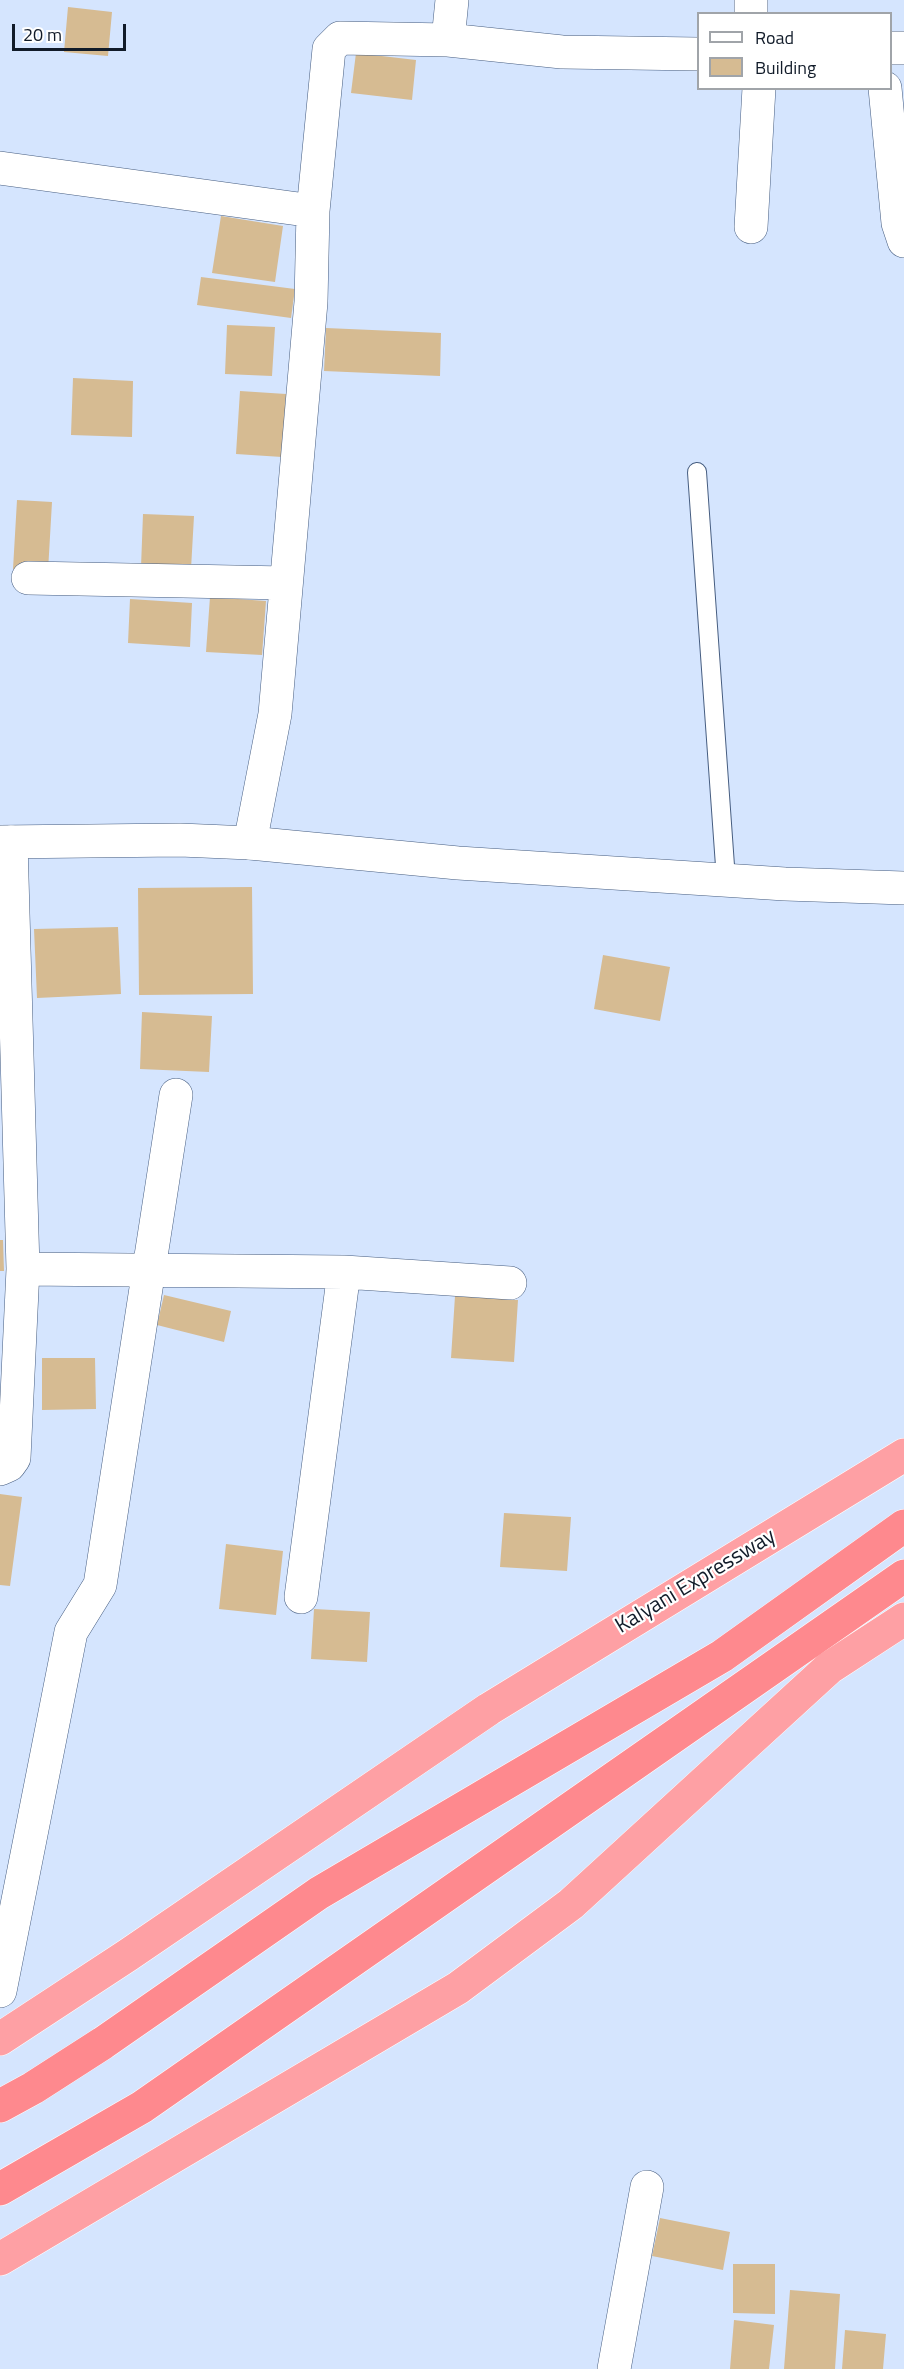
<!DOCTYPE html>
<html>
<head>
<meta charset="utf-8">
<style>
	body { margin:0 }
	#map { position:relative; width:904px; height:2369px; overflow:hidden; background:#d5e5fe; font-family:"Titillium Web",sans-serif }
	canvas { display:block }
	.legend { position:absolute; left:697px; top:12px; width:195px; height:78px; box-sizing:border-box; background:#fff; border:2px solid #a0a4a9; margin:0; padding:8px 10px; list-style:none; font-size:18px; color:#111b29 }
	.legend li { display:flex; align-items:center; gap:12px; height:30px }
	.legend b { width:30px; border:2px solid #a0a4a9 }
	.scale { position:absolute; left:12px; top:24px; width:114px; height:27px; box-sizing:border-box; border:3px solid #111b29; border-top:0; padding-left:8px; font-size:18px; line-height:21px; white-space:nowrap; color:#111b29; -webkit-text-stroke:4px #fff; paint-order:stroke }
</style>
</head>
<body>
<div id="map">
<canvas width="904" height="2369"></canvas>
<ul class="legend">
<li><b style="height:8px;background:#fff"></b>Road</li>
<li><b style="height:16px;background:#d6bb92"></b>Building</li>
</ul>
<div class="scale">20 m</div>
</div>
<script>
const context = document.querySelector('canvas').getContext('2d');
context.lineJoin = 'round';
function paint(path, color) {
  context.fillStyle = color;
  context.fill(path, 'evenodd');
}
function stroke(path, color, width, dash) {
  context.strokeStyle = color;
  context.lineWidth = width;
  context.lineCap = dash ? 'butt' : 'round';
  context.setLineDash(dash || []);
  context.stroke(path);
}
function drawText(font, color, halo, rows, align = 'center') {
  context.font = font + ' "Titillium Web",sans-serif';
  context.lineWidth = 4.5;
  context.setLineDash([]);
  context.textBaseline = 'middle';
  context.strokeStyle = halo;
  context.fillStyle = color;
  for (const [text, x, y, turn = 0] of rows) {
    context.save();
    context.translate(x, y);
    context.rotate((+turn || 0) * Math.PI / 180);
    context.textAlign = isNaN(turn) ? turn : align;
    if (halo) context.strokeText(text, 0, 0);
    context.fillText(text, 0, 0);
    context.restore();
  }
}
paint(new Path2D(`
	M 68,7 L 112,12 L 108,56 L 64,52 Z
	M 356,53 L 416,60 L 412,100 L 351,93 Z
	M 221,216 L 283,226 L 275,282 L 212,273 Z
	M 201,277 L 295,289 L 291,318 L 197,305 Z
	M 227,325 L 275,327 L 272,376 L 225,374 Z
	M 326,328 L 441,333 L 440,376 L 324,371 Z
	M 73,378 L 133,381 L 132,437 L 71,435 Z
	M 240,391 L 286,394 L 282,457 L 236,454 Z
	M 17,500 L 52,502 L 48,571 L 13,569 Z
	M 143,514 L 194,516 L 191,569 L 141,567 Z
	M 210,597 L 266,601 L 262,655 L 206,652 Z
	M 130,599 L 192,603 L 190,647 L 128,643 Z
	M 252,887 L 253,994 L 139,995 L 138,888 Z
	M 118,927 L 121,994 L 37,998 L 34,929 Z
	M 603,955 L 670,967 L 660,1021 L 594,1009 Z
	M 142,1012 L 212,1016 L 209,1072 L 140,1069 Z
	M 0,1240 L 3,1240 L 4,1271 L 0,1271 Z
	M 164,1295 L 231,1311 L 224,1342 L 157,1325 Z
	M 455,1296 L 518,1300 L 514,1362 L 451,1358 Z
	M 42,1358 L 95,1358 L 96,1409 L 42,1410 Z
	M 0,1494 L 22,1497 L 10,1586 L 0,1585 Z
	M 504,1513 L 571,1517 L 567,1571 L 500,1567 Z
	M 226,1544 L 283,1551 L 276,1615 L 219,1609 Z
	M 314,1609 L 370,1612 L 367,1662 L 311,1659 Z
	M 660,2218 L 730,2232 L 723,2270 L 652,2256 Z
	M 733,2264 L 775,2264 L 775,2314 L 733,2313 Z
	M 790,2290 L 840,2294 L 835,2369 L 784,2369 Z
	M 734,2320 L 774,2325 L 769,2369 L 730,2369 Z
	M 845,2330 L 886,2334 L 883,2369 L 842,2369 Z`), '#d6bb92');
const service = new Path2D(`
	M 697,472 L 726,880`);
const minor = new Path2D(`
	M 751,14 L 751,0
	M 448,40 L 562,52 L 698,54
	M 890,48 L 904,48
	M 885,88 L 898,223 L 904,241
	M 0,168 L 313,211
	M 751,227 L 759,88
	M 28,578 L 286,583
	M 11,842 L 23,1269 L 344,1272 L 510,1283
	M 250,843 L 275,714 L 311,302 L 313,211 L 329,49 L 340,38 L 448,40 L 452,0
	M 0,1469 L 9,1465 L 14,1458 L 23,1269
	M 301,1597 L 344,1272
	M 0,1991 L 71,1632 L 100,1585 L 176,1095
	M 614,2369 L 647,2187`);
const tertiary = new Path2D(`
	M 0,842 L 180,840 L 250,843 L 458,863 L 785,884 L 904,888`);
const trunk = new Path2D(`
	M 0,2039 L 128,1955 L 489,1709 L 904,1455
	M 0,2259 L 458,1988 L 571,1904 L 829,1668 L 904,1619`);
const motorway = new Path2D(`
	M 0,2106 L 33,2088 L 103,2043 L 319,1893 L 722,1656 L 904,1526
	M 0,2189 L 142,2107 L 904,1576`);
stroke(service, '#465d80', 20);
stroke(minor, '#465d80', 34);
stroke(tertiary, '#465d80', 34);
stroke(trunk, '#fff', 34);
stroke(motorway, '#fff', 34);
stroke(service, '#fff', 18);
stroke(minor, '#fff', 33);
stroke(tertiary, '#fff', 33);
stroke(trunk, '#fea0a4', 33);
stroke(motorway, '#fe898e', 33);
drawText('22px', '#111b29', '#fff', [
	["Kalyani Expressway",696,1582,-31]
]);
</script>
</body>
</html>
